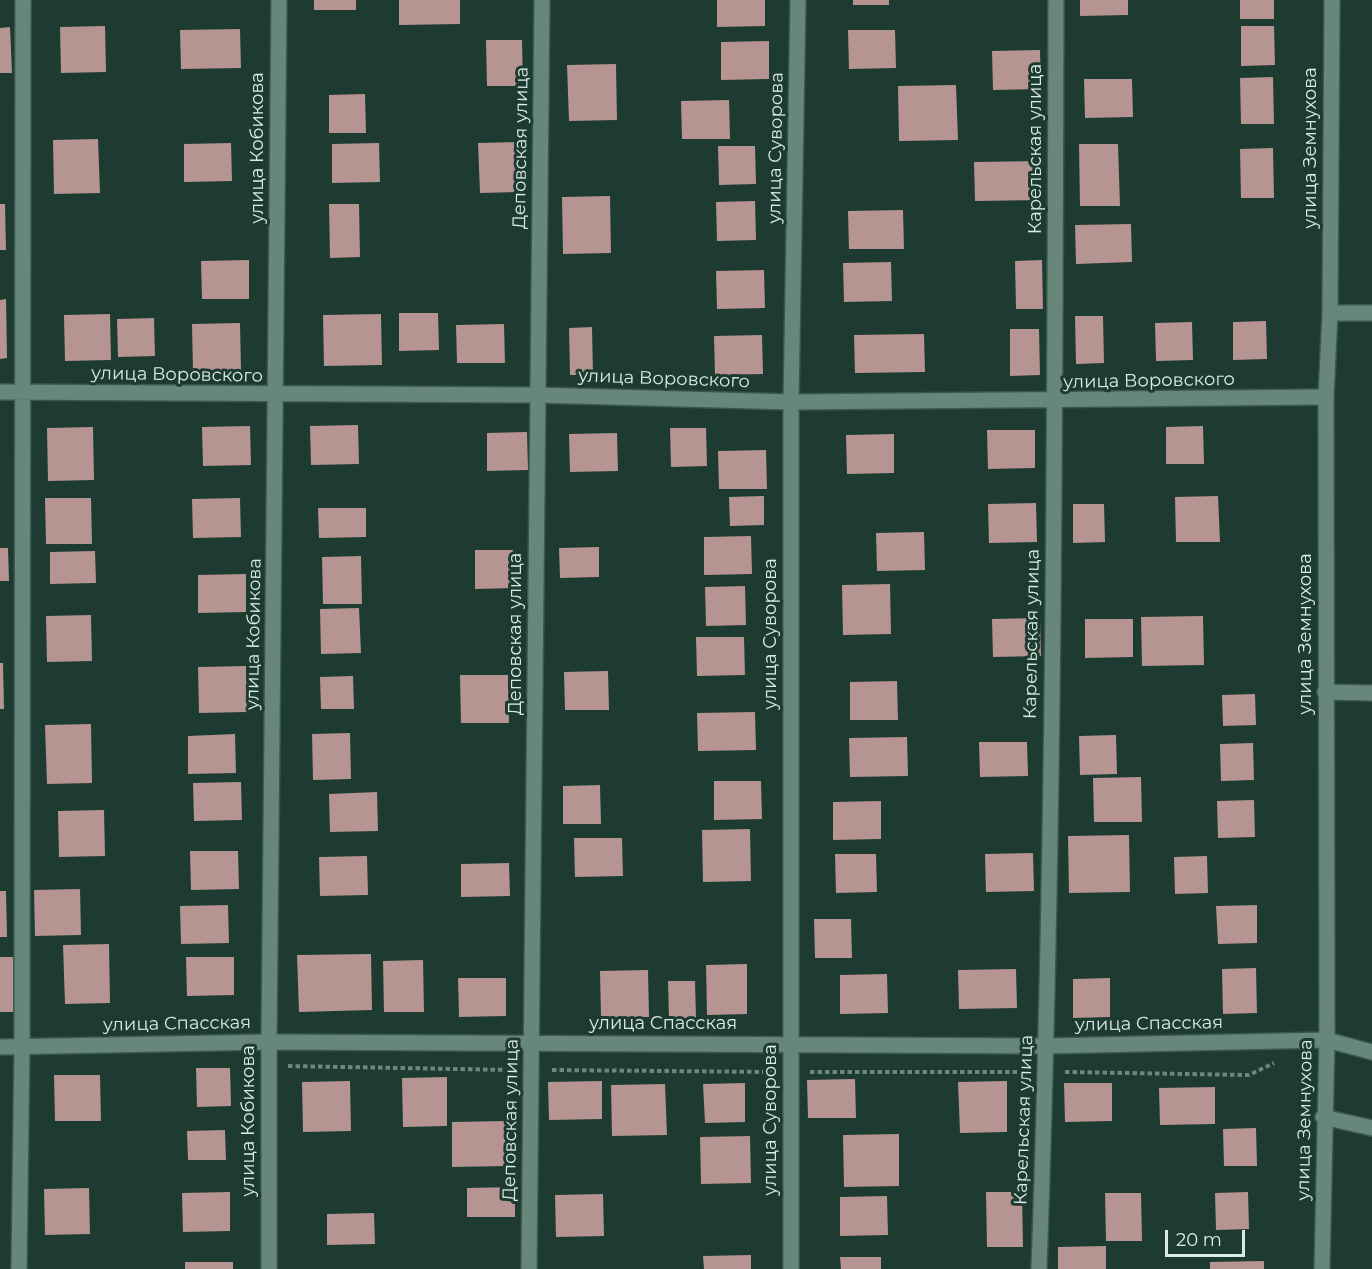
<!DOCTYPE html>
<html>
<head>
<meta charset="utf-8">
<style>
	body { margin:0 }
	#map { position:relative; width:1372px; height:1269px; overflow:hidden; background:#1d3b31; font-family:Montserrat,sans-serif }
	canvas { display:block }
	.scale { position:absolute; left:1165px; top:1230px; width:80px; height:27px; box-sizing:border-box; border:3px solid #daebe4; border-top:0; padding-left:8px; font-size:18px; line-height:21px; white-space:nowrap; color:#daebe4; -webkit-text-stroke:4px #1d3b31; paint-order:stroke }
</style>
</head>
<body>
<div id="map">
<canvas width="1372" height="1269"></canvas>
<div class="scale">20 m</div>
</div>
<script>
const context = document.querySelector('canvas').getContext('2d');
context.lineJoin = 'round';
function paint(path, color) {
  context.fillStyle = color;
  context.fill(path, 'evenodd');
}
function stroke(path, color, width, dash) {
  context.strokeStyle = color;
  context.lineWidth = width;
  context.lineCap = dash ? 'butt' : 'round';
  context.setLineDash(dash || []);
  context.stroke(path);
}
function drawText(font, color, halo, rows, align = 'center') {
  context.font = font + ' Montserrat,sans-serif';
  context.lineWidth = 6;
  context.setLineDash([]);
  context.textBaseline = 'middle';
  context.strokeStyle = halo;
  context.fillStyle = color;
  for (const [text, x, y, turn = 0] of rows) {
    context.save();
    context.translate(x, y);
    context.rotate((+turn || 0) * Math.PI / 180);
    context.textAlign = isNaN(turn) ? turn : align;
    if (halo) context.strokeText(text, 0, 0);
    context.fillText(text, 0, 0);
    context.restore();
  }
}
paint(new Path2D(`
	M 314,0 L 356,0 L 356,10 L 314,10 Z
	M 399,0 L 460,0 L 460,24 L 399,25 Z
	M 717,0 L 765,0 L 765,26 L 717,27 Z
	M 853,0 L 889,0 L 889,5 L 853,5 Z
	M 1080,0 L 1128,0 L 1128,15 L 1080,16 Z
	M 1240,0 L 1274,0 L 1274,19 L 1240,19 Z
	M 105,26 L 106,72 L 61,73 L 60,27 Z
	M 1241,26 L 1274,26 L 1275,65 L 1241,66 Z
	M 10,27 L 12,73 L 0,73 L 0,28 Z
	M 240,29 L 241,68 L 181,69 L 180,30 Z
	M 848,30 L 895,30 L 896,68 L 849,69 Z
	M 486,40 L 522,40 L 523,86 L 487,86 Z
	M 769,41 L 769,79 L 721,80 L 721,42 Z
	M 1040,50 L 1041,89 L 993,90 L 992,51 Z
	M 616,64 L 617,120 L 569,121 L 567,65 Z
	M 1273,77 L 1274,124 L 1241,124 L 1240,78 Z
	M 1084,79 L 1132,79 L 1133,117 L 1085,118 Z
	M 956,85 L 958,140 L 899,141 L 898,86 Z
	M 365,94 L 366,133 L 329,133 L 329,95 Z
	M 729,100 L 730,139 L 682,139 L 681,101 Z
	M 98,139 L 100,193 L 54,194 L 53,140 Z
	M 519,142 L 520,192 L 480,193 L 478,143 Z
	M 231,143 L 232,181 L 184,182 L 184,144 Z
	M 379,143 L 380,182 L 332,183 L 332,144 Z
	M 1079,144 L 1118,144 L 1120,206 L 1080,206 Z
	M 718,146 L 755,146 L 756,184 L 719,185 Z
	M 1273,148 L 1274,198 L 1241,198 L 1240,149 Z
	M 1040,161 L 1041,200 L 975,201 L 974,162 Z
	M 610,196 L 611,253 L 563,254 L 562,197 Z
	M 755,201 L 756,240 L 717,241 L 716,202 Z
	M 0,204 L 5,204 L 6,250 L 0,250 Z
	M 329,204 L 359,204 L 360,257 L 330,258 Z
	M 903,210 L 904,249 L 849,249 L 848,211 Z
	M 1131,224 L 1132,262 L 1076,264 L 1075,225 Z
	M 249,260 L 249,299 L 202,299 L 201,261 Z
	M 1042,260 L 1043,309 L 1016,309 L 1015,261 Z
	M 891,262 L 892,301 L 844,302 L 843,263 Z
	M 764,270 L 765,308 L 717,309 L 716,271 Z
	M 6,299 L 7,358 L 0,359 L 0,300 Z
	M 399,313 L 438,313 L 439,350 L 399,351 Z
	M 110,314 L 111,360 L 65,361 L 64,315 Z
	M 381,314 L 382,365 L 324,366 L 323,315 Z
	M 1075,316 L 1103,316 L 1104,363 L 1076,364 Z
	M 154,318 L 155,356 L 118,357 L 117,319 Z
	M 1266,321 L 1267,359 L 1233,360 L 1233,322 Z
	M 1192,322 L 1193,360 L 1156,361 L 1155,323 Z
	M 240,323 L 241,370 L 193,371 L 192,324 Z
	M 504,324 L 505,363 L 457,363 L 456,325 Z
	M 592,327 L 593,375 L 570,375 L 569,328 Z
	M 1010,329 L 1039,329 L 1040,375 L 1010,376 Z
	M 924,334 L 925,372 L 855,373 L 854,335 Z
	M 762,335 L 763,374 L 715,375 L 714,336 Z
	M 358,425 L 359,464 L 311,465 L 310,426 Z
	M 250,426 L 251,465 L 203,466 L 202,427 Z
	M 1203,426 L 1204,464 L 1166,464 L 1166,427 Z
	M 93,427 L 94,480 L 48,481 L 47,428 Z
	M 670,428 L 706,428 L 707,466 L 671,467 Z
	M 987,430 L 1035,430 L 1035,468 L 988,469 Z
	M 527,432 L 528,470 L 487,471 L 487,433 Z
	M 617,433 L 618,471 L 570,472 L 569,434 Z
	M 894,434 L 894,473 L 847,474 L 846,435 Z
	M 766,450 L 767,489 L 719,489 L 718,451 Z
	M 764,496 L 764,525 L 730,526 L 729,497 Z
	M 1218,496 L 1220,542 L 1176,542 L 1175,497 Z
	M 45,498 L 91,498 L 92,544 L 46,544 Z
	M 240,498 L 241,537 L 193,538 L 192,499 Z
	M 1036,503 L 1037,542 L 989,543 L 988,504 Z
	M 1073,504 L 1104,504 L 1105,542 L 1073,543 Z
	M 318,508 L 366,508 L 366,537 L 319,538 Z
	M 924,532 L 925,570 L 877,571 L 876,533 Z
	M 751,536 L 752,574 L 704,575 L 704,537 Z
	M 599,547 L 599,577 L 560,578 L 559,548 Z
	M 0,548 L 8,548 L 9,581 L 0,581 Z
	M 475,550 L 513,550 L 514,588 L 475,589 Z
	M 95,551 L 96,583 L 50,584 L 50,552 Z
	M 361,556 L 362,604 L 323,604 L 322,557 Z
	M 246,574 L 246,612 L 198,613 L 198,575 Z
	M 890,584 L 891,634 L 843,635 L 842,585 Z
	M 745,586 L 746,625 L 706,626 L 705,587 Z
	M 359,608 L 361,653 L 321,654 L 320,609 Z
	M 91,615 L 92,661 L 47,662 L 46,616 Z
	M 1203,616 L 1204,665 L 1142,666 L 1141,617 Z
	M 1040,618 L 1041,656 L 993,657 L 992,619 Z
	M 1085,619 L 1133,619 L 1133,657 L 1085,658 Z
	M 696,637 L 744,637 L 745,675 L 697,676 Z
	M 0,663 L 3,663 L 4,709 L 0,709 Z
	M 246,666 L 247,712 L 199,713 L 198,667 Z
	M 608,671 L 609,710 L 565,710 L 564,672 Z
	M 460,675 L 508,675 L 509,723 L 461,723 Z
	M 353,676 L 354,709 L 321,709 L 320,677 Z
	M 897,681 L 898,720 L 850,720 L 850,682 Z
	M 1255,694 L 1256,725 L 1223,726 L 1222,695 Z
	M 755,712 L 756,750 L 698,751 L 697,713 Z
	M 91,724 L 92,783 L 47,784 L 45,725 Z
	M 350,733 L 351,779 L 313,780 L 312,734 Z
	M 235,734 L 236,773 L 188,774 L 188,736 Z
	M 1116,735 L 1117,774 L 1080,775 L 1079,736 Z
	M 907,737 L 908,776 L 850,777 L 849,738 Z
	M 979,742 L 1027,742 L 1028,776 L 980,777 Z
	M 1253,743 L 1254,780 L 1221,781 L 1220,744 Z
	M 1141,777 L 1142,822 L 1094,822 L 1093,778 Z
	M 714,781 L 761,781 L 762,819 L 714,820 Z
	M 241,782 L 242,820 L 194,821 L 193,783 Z
	M 600,785 L 601,824 L 563,824 L 563,786 Z
	M 377,792 L 378,831 L 330,832 L 329,794 Z
	M 1254,800 L 1255,837 L 1218,838 L 1217,801 Z
	M 881,801 L 881,839 L 833,840 L 833,802 Z
	M 104,810 L 105,856 L 59,857 L 58,811 Z
	M 750,829 L 751,881 L 703,882 L 702,830 Z
	M 1129,835 L 1130,892 L 1069,893 L 1068,836 Z
	M 574,838 L 622,838 L 623,876 L 575,877 Z
	M 190,851 L 238,851 L 239,889 L 191,890 Z
	M 1033,853 L 1034,891 L 986,892 L 985,854 Z
	M 835,854 L 876,854 L 877,892 L 836,893 Z
	M 367,856 L 368,895 L 320,896 L 319,857 Z
	M 1207,856 L 1208,893 L 1175,894 L 1174,857 Z
	M 509,863 L 510,896 L 461,897 L 461,864 Z
	M 80,889 L 81,935 L 35,936 L 34,890 Z
	M 0,891 L 6,891 L 7,937 L 0,937 Z
	M 228,905 L 229,943 L 181,944 L 180,906 Z
	M 1257,905 L 1257,943 L 1218,944 L 1216,906 Z
	M 814,919 L 851,919 L 852,958 L 815,958 Z
	M 109,944 L 110,1003 L 65,1004 L 63,945 Z
	M 371,954 L 372,1010 L 299,1012 L 297,955 Z
	M 0,957 L 17,957 L 19,1012 L 0,1012 Z
	M 186,957 L 234,957 L 234,995 L 187,996 Z
	M 423,960 L 424,1012 L 384,1012 L 383,961 Z
	M 747,964 L 747,1014 L 707,1015 L 706,965 Z
	M 1256,968 L 1257,1013 L 1223,1014 L 1222,969 Z
	M 1016,969 L 1017,1008 L 959,1009 L 958,970 Z
	M 648,970 L 649,1017 L 601,1017 L 600,971 Z
	M 887,974 L 888,1013 L 840,1014 L 840,975 Z
	M 458,978 L 506,978 L 506,1016 L 459,1017 Z
	M 1110,978 L 1110,1017 L 1073,1018 L 1073,979 Z
	M 668,981 L 695,981 L 696,1018 L 669,1019 Z
	M 196,1068 L 230,1068 L 231,1106 L 197,1107 Z
	M 54,1075 L 100,1075 L 101,1121 L 55,1121 Z
	M 447,1077 L 447,1126 L 403,1127 L 402,1078 Z
	M 855,1079 L 856,1118 L 808,1118 L 807,1080 Z
	M 350,1081 L 351,1131 L 303,1132 L 302,1082 Z
	M 602,1081 L 602,1119 L 549,1120 L 548,1082 Z
	M 1007,1081 L 1007,1132 L 960,1133 L 958,1082 Z
	M 745,1083 L 745,1122 L 705,1123 L 703,1084 Z
	M 1064,1083 L 1112,1083 L 1112,1121 L 1065,1122 Z
	M 665,1084 L 667,1135 L 612,1136 L 611,1085 Z
	M 1215,1087 L 1215,1124 L 1160,1125 L 1159,1088 Z
	M 506,1121 L 507,1166 L 452,1167 L 452,1122 Z
	M 1256,1128 L 1257,1166 L 1224,1166 L 1223,1129 Z
	M 225,1130 L 226,1160 L 188,1160 L 187,1131 Z
	M 899,1134 L 899,1186 L 844,1187 L 843,1135 Z
	M 750,1136 L 751,1183 L 701,1184 L 700,1137 Z
	M 515,1187 L 515,1217 L 467,1217 L 467,1188 Z
	M 89,1188 L 90,1234 L 45,1235 L 44,1189 Z
	M 230,1192 L 230,1231 L 183,1232 L 182,1193 Z
	M 986,1192 L 1022,1192 L 1023,1247 L 987,1247 Z
	M 1248,1192 L 1249,1229 L 1216,1230 L 1215,1193 Z
	M 1105,1193 L 1141,1193 L 1142,1241 L 1106,1241 Z
	M 603,1194 L 604,1236 L 556,1237 L 555,1195 Z
	M 887,1196 L 888,1235 L 840,1236 L 840,1197 Z
	M 374,1213 L 375,1244 L 327,1245 L 327,1214 Z
	M 1106,1246 L 1106,1269 L 1058,1269 L 1058,1247 Z
	M 751,1255 L 751,1269 L 704,1269 L 703,1256 Z
	M 840,1257 L 881,1257 L 881,1269 L 841,1269 Z
	M 1264,1261 L 1264,1269 L 1210,1269 L 1210,1262 Z
	M 185,1262 L 233,1262 L 233,1269 L 185,1269 Z`), '#b69491');
const service = new Path2D(`
	M 1330,313 L 1372,313
	M 1327,1040 L 1372,1052
	M 1323,1117 L 1372,1128`);
const minor = new Path2D(`
	M 0,392 L 537,395 L 791,402 L 1326,397
	M 1325,692 L 1372,693
	M 19,1269 L 22,1046 L 23,0
	M 269,1269 L 269,1042 L 279,0
	M 529,1269 L 542,0
	M 791,1269 L 791,402 L 798,0
	M 1039,1269 C 1054,846 1055,423 1056,0
	M 1322,1269 L 1327,1040`);
const tertiary = new Path2D(`
	M 0,1047 L 269,1042 L 1047,1046 L 1327,1040 L 1326,397 L 1330,313 L 1332,0`);
stroke(service, '#3b564e', 18);
stroke(minor, '#3b564e', 18);
stroke(tertiary, '#3b564e', 18);
stroke(new Path2D(`
	M 288,1066 L 511,1070
	M 552,1070 L 772,1072
	M 810,1072 L 1024,1072
	M 1065,1072 L 1249,1075 L 1274,1063`), '#6e877e', 4, [4.5, 3]);
stroke(service, '#66877a', 15);
stroke(minor, '#66877a', 15);
stroke(tertiary, '#66877a', 15);
drawText('18px', '#daebe4', '#1d3b31', [
	["улица Кобикова",258,148,-90],
	["Деповская улица",521,148,-89],
	["улица Суворова",776,148,-89],
	["улица Земнухова",1311,148,-90],
	["Карельская улица",1036,149,-90],
	["улица Воровского",177,375,1],
	["улица Воровского",664,379,2],
	["улица Воровского",1149,381,-1],
	["улица Кобикова",254,634,-89],
	["Деповская улица",516,634,-90],
	["улица Суворова",771,634,-90],
	["Карельская улица",1032,634,-89],
	["улица Земнухова",1306,634,-90],
	["улица Спасская",177,1024,-1],
	["улица Спасская",663,1024],
	["улица Спасская",1149,1024,-1],
	["Деповская улица",511,1120,-89],
	["улица Суворова",771,1120,-90],
	["Карельская улица",1024,1120,-88],
	["улица Земнухова",1305,1120,-89],
	["улица Кобикова",249,1121,-90]
]);
</script>
</body>
</html>
